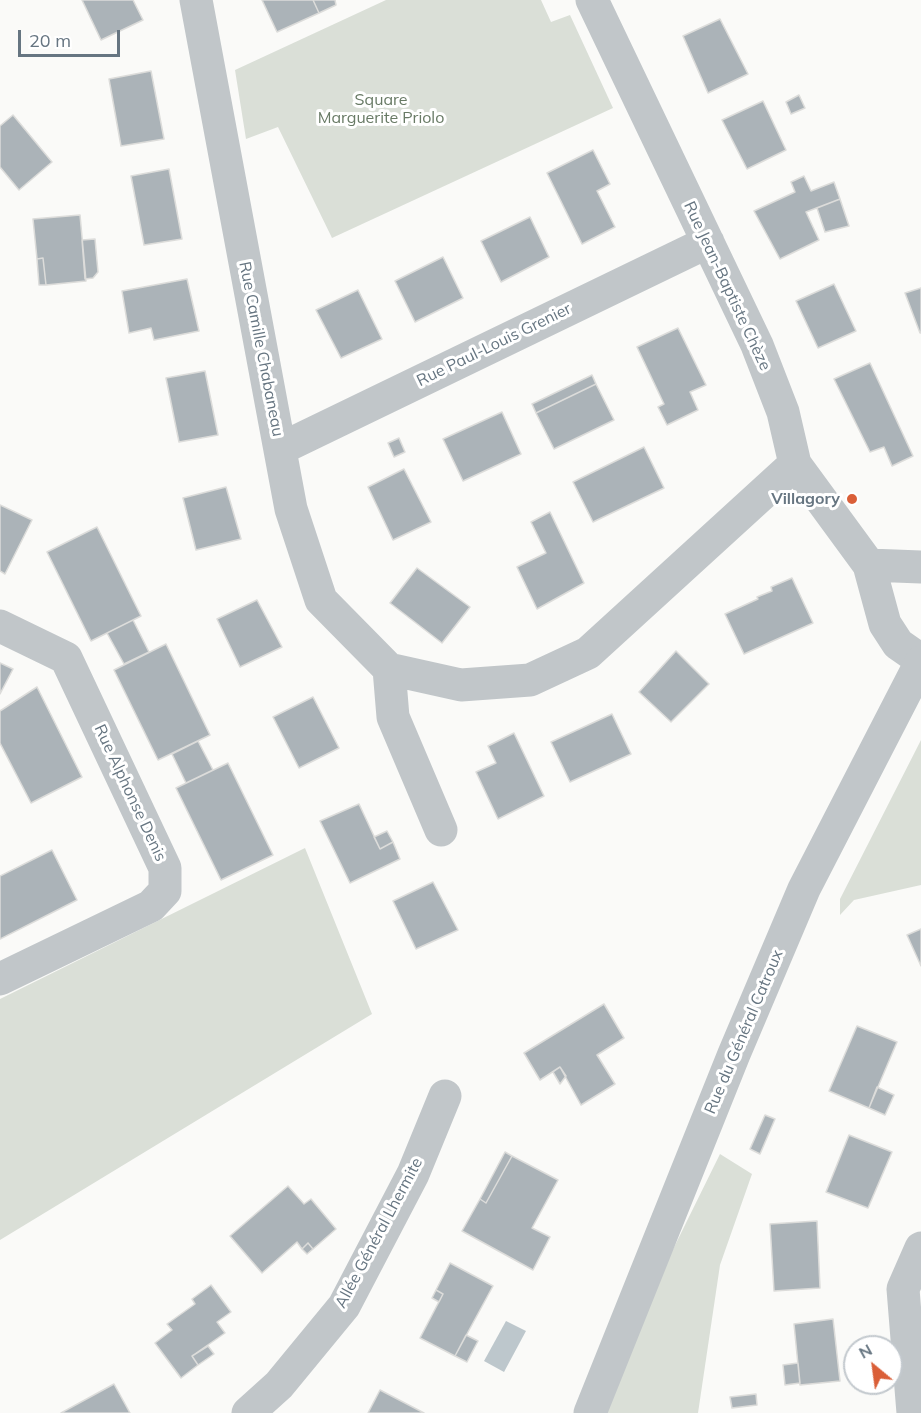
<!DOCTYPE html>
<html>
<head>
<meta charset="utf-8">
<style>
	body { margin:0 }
	#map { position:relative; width:921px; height:1413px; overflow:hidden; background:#fafaf8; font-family:Mulish,sans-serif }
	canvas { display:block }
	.north { position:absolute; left:843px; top:1335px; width:60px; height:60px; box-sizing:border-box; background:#fff; border:2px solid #c2c8cd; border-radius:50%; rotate:331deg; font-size:16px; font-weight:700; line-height:24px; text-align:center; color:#667581 }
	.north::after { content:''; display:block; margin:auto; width:21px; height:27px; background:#da5f38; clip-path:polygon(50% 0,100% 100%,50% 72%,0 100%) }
	.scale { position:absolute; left:18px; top:30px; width:102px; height:27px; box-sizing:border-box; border:3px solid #667581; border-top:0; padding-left:8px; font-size:18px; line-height:21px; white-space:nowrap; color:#667581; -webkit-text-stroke:4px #fff; paint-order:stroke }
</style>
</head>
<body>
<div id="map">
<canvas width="921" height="1413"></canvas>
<div class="north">N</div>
<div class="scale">20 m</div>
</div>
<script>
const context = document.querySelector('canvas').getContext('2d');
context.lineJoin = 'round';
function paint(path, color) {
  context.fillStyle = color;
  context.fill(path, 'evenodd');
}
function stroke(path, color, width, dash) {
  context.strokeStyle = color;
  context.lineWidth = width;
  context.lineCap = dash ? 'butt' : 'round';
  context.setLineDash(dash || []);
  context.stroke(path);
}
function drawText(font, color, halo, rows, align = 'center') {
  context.font = font + ' Mulish,sans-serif';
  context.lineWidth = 6;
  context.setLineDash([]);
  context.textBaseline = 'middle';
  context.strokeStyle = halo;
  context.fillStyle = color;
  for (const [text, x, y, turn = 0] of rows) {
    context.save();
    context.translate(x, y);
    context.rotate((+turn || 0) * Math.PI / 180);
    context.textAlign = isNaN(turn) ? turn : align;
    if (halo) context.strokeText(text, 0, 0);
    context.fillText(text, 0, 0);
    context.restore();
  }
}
paint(new Path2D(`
	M 386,0 L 541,0 L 551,22 L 570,15 L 613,108 L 332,238 L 278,127 L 246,139 L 235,70 Z
	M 921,740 L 921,885 L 854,900 L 840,915 L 840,899 Z
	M 305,848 L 372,1014 L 0,1240 L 0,999 Z
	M 720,1154 L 752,1174 L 720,1265 L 698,1413 L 601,1413 L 650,1296 Z`), '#dadfd7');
paint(new Path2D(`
	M 506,1321 L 526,1331 L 504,1372 L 484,1361 Z`), '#bdc7cc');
const building = new Path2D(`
	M 82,0 L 133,0 L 143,20 L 101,40 Z
	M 262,0 L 313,0 L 319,13 L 277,32 Z
	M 313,0 L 335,0 L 336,5 L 319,13 Z
	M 720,19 L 748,74 L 708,93 L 683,36 Z
	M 151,71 L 164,139 L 121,146 L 109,79 Z
	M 799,95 L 805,108 L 791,114 L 786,102 Z
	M 763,101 L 786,150 L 747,169 L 722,120 Z
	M 13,115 L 52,162 L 19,190 L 0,167 L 0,126 Z
	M 593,150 L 610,184 L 597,191 L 615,227 L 582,244 L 547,173 Z
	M 169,169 L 182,239 L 144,245 L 131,176 Z
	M 804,176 L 811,191 L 834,182 L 840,199 L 806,212 L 819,240 L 780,259 L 754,211 L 795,192 L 791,182 Z
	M 840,199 L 849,226 L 825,232 L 817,208 Z
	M 80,215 L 86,281 L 46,285 L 43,258 L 37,259 L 33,219 Z
	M 530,217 L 549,257 L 501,282 L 481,241 Z
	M 95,239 L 98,272 L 93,278 L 85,279 L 82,240 Z
	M 443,257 L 463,298 L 415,322 L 395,281 Z
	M 43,258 L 46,285 L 39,285 L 37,259 Z
	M 187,279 L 199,331 L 154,340 L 151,328 L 129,333 L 122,291 Z
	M 834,284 L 856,331 L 818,348 L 796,301 Z
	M 921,288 L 921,333 L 920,333 L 905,293 Z
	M 358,290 L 382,339 L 341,358 L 316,310 Z
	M 678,328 L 706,385 L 690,392 L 698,410 L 667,425 L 658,407 L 664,404 L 637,347 Z
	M 870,363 L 913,456 L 892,466 L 884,447 L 870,452 L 834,379 Z
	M 205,371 L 218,435 L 179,442 L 166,378 Z
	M 592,375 L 596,384 L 536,413 L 532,404 Z
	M 596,384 L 614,420 L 554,449 L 536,413 Z
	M 502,412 L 521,454 L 463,481 L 443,439 Z
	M 399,438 L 405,452 L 394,457 L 388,443 Z
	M 644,447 L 664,488 L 593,522 L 573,482 Z
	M 404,469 L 431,522 L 393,540 L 368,487 Z
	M 226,487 L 241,539 L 196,550 L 183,498 Z
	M 0,505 L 32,520 L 5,574 L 0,571 Z
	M 550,512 L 584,583 L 537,609 L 517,567 L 546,553 L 531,522 Z
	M 97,527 L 141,616 L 91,641 L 47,552 Z
	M 417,568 L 470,607 L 442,643 L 390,603 Z
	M 792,578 L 813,623 L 744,654 L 725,614 L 758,599 L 757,597 L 772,591 L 771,587 Z
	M 257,600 L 282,647 L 240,667 L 217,619 Z
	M 133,620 L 149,652 L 124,664 L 107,633 Z
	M 166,644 L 210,735 L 158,760 L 114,670 Z
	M 676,651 L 709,684 L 671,722 L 639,692 Z
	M 0,663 L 13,669 L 0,694 Z
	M 37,687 L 82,777 L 31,803 L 0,743 L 0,711 Z
	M 313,697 L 339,748 L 299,768 L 273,717 Z
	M 612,714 L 631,754 L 570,782 L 551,742 Z
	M 514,733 L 544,796 L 498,819 L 476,772 L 496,763 L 488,746 Z
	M 198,741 L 213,770 L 186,783 L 172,754 Z
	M 228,763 L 273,855 L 221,880 L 176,788 Z
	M 359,804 L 380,849 L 393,842 L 400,859 L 350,883 L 320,821 Z
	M 387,831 L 393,842 L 380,849 L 374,837 Z
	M 52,850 L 77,900 L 0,939 L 0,876 Z
	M 433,882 L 458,930 L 416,949 L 393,901 Z
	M 921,929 L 921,966 L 907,935 Z
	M 604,1004 L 624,1038 L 597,1055 L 615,1084 L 581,1105 L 560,1067 L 540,1080 L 524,1053 Z
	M 857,1026 L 897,1042 L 869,1108 L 829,1091 Z
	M 560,1067 L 566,1076 L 560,1084 L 553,1072 Z
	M 877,1087 L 894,1095 L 885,1115 L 869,1108 Z
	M 765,1115 L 775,1119 L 760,1154 L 750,1149 Z
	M 849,1135 L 892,1152 L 868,1208 L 826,1192 Z
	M 505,1152 L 512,1156 L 486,1203 L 480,1199 Z
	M 512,1156 L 558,1180 L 532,1228 L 550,1237 L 533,1270 L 462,1231 L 480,1199 L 486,1203 Z
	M 288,1186 L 304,1204 L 311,1199 L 336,1229 L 313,1249 L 308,1243 L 302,1249 L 297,1242 L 262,1273 L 230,1236 Z
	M 817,1221 L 820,1288 L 774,1291 L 770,1224 Z
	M 308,1243 L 313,1249 L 307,1254 L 302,1249 Z
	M 450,1263 L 493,1286 L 455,1356 L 420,1338 L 443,1294 L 436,1290 Z
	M 211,1285 L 231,1312 L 217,1322 L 225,1333 L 192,1356 L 198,1365 L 181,1378 L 155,1343 L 172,1330 L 167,1324 L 195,1304 L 192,1299 Z
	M 436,1290 L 443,1294 L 439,1302 L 432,1298 Z
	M 833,1319 L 840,1381 L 800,1385 L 794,1324 Z
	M 466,1335 L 478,1341 L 467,1362 L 455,1356 Z
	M 208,1346 L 214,1354 L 198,1365 L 192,1356 Z
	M 798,1363 L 800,1383 L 785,1385 L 783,1365 Z
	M 114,1384 L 130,1413 L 61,1413 Z
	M 380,1390 L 424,1413 L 368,1413 Z
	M 756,1394 L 757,1405 L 732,1408 L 730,1397 Z`);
paint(building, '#abb3b8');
stroke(building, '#dcdcda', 1.5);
stroke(new Path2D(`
	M 196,0 L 291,509 L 321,600 L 389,669 L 461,685 L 530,680 L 588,653 L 795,464
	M 592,0 L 757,345 L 783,412 L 795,464 L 869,565 L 885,624 L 898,644 L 921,660
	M 280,449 L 708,242
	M 869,565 L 921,567
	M 0,626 L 66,658 L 165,868 L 165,891 L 151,906 L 0,979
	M 389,669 L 393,717 L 441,830
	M 248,1413 L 279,1385 L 344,1306 L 413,1174 L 445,1096
	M 913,1413 L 903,1289 L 921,1248`), '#c1c6c9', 33);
stroke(new Path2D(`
	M 590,1413 L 734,1054 L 804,889 L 921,662`), '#c1c6c9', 33);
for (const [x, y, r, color] of [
	[852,499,6,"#da5f38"]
]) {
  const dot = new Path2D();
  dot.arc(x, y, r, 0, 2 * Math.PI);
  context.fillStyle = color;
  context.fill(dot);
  stroke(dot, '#fff', 2);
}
drawText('16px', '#687a65', '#fff', [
	["Square",381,100],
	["Marguerite Priolo",381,118]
]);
drawText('16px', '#667581', '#fff', [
	["Rue Jean-Baptiste Chèze",727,286,65],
	["Rue Paul-Louis Grenier",494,345,-26],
	["Rue Camille Chabaneau",261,349,79],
	["Rue Alphonse Denis",130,793,65],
	["Rue du Général Catroux",744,1032,-67],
	["Allée Général Lhermite",379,1233,-62]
]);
drawText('bold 16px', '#667581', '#fff', [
	["Villagory",840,499]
], 'right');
</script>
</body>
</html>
